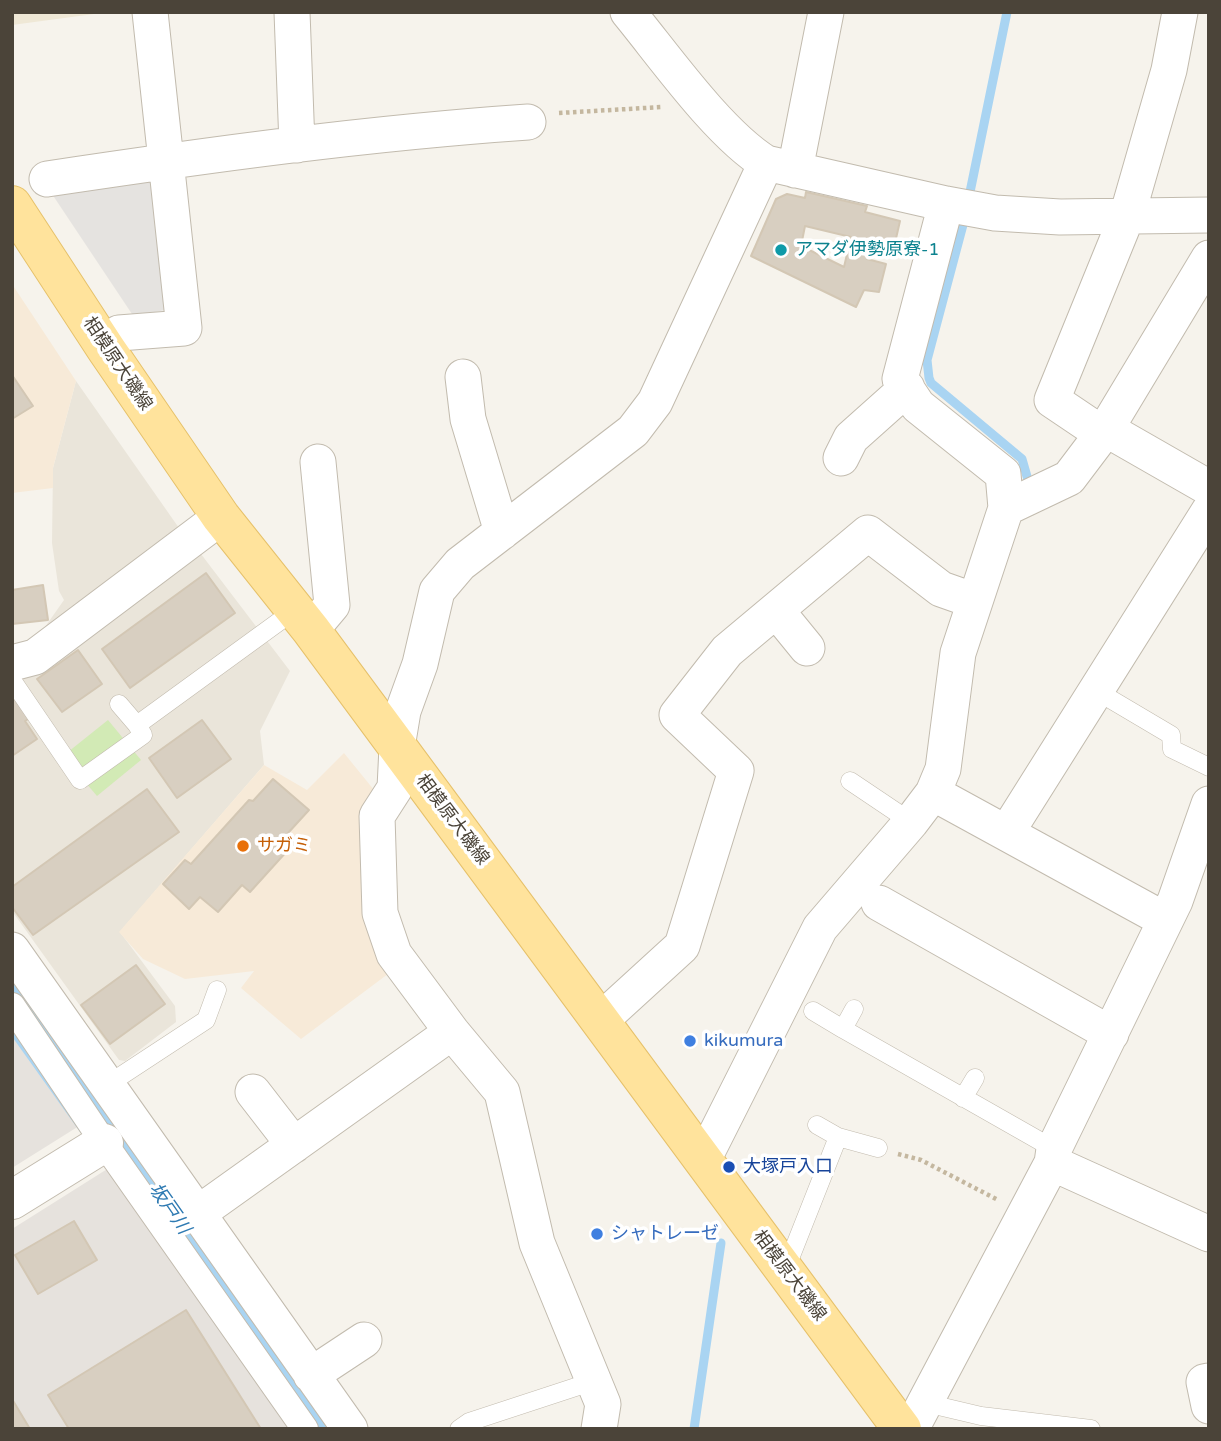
<!DOCTYPE html>
<html>
<head>
<meta charset="utf-8">
<style>
	body { margin:0 }
	#map { position:relative; width:1221px; height:1441px; overflow:hidden; background:#f6f3ec; font-family:"Varela Round",sans-serif }
	canvas { display:block }
	.frame { position:absolute; inset:0; border:14px solid #4b4439; pointer-events:none }
</style>
</head>
<body>
<div id="map">
<canvas width="1221" height="1441"></canvas>
<div class="frame"></div>
</div>
<script>
const context = document.querySelector('canvas').getContext('2d');
context.lineJoin = 'round';
function paint(path, color) {
  context.fillStyle = color;
  context.fill(path, 'evenodd');
}
function stroke(path, color, width, dash) {
  context.strokeStyle = color;
  context.lineWidth = width;
  context.lineCap = dash ? 'butt' : 'round';
  context.setLineDash(dash || []);
  context.stroke(path);
}
function drawText(font, color, halo, rows, align = 'center') {
  context.font = font + ' "Varela Round","Noto Sans JP",sans-serif';
  context.lineWidth = 7;
  context.setLineDash([]);
  context.textBaseline = 'middle';
  context.strokeStyle = halo;
  context.fillStyle = color;
  for (const [text, x, y, turn = 0] of rows) {
    context.save();
    context.translate(x, y);
    context.rotate((+turn || 0) * Math.PI / 180);
    context.textAlign = isNaN(turn) ? turn : align;
    if (halo) context.strokeText(text, 0, 0);
    context.fillText(text, 0, 0);
    context.restore();
  }
}
paint(new Path2D(`
	M 76,381 L 179,528 L 45,627 L 64,600 L 59,591 L 52,543 L 53,468 Z
	M 201,554 L 290,671 L 260,731 L 264,765 L 120,932 L 175,1006 L 176,1022 L 125,1061 L 119,1060 L 12,911 L 12,679 Z`), '#eae5da');
paint(new Path2D(`
	M 12,284 L 76,381 L 53,468 L 53,488 L 12,493 Z
	M 344,753 L 374,790 L 396,968 L 301,1039 L 241,988 L 254,971 L 185,979 L 143,959 L 119,932 L 264,765 L 307,790 Z`), '#f7ead8');
paint(new Path2D(`
	M 12,1028 L 79,1126 L 12,1168 Z
	M 112,1166 L 299,1429 L 12,1429 L 12,1229 Z`), '#e6e2dd');
paint(new Path2D(`
	M 12,12 L 109,12 L 12,25 Z`), '#efe8d6');
paint(new Path2D(`
	M 108,720 L 141,760 L 97,796 L 63,756 Z`), '#d2eab5');
paint(new Path2D(`
	M 154,178 L 169,309 L 134,317 L 50,191 Z`), '#e5e3e0');
stroke(new Path2D(`
	M 970,192 L 1007,12
	M 964,221 L 927,360 L 929,378 L 931,383 L 1022,459 L 1030,487
	M 694,1429 L 721,1243`), '#a9d4f2', 9);
stroke(new Path2D(`
	M 12,990 L 325,1429`), '#a9d4f2', 54);
const building = new Path2D(`
	M 806,192 L 867,206 L 865,212 L 900,221 L 892,256 L 869,253 L 867,259 L 886,264 L 879,292 L 864,290 L 856,307 L 751,256 L 776,199 L 787,194 L 805,198 ZM 805,226 L 851,237 L 844,267 L 801,246 Z
	M 12,375 L 33,406 L 12,419 Z
	M 206,573 L 235,613 L 130,688 L 102,649 Z
	M 43,585 L 48,620 L 12,624 L 12,590 Z
	M 78,650 L 102,684 L 62,712 L 37,679 Z
	M 12,694 L 30,718 L 25,721 L 37,739 L 12,756 Z
	M 202,720 L 231,759 L 177,798 L 149,758 Z
	M 273,779 L 309,810 L 288,833 L 297,840 L 250,892 L 242,885 L 218,912 L 200,897 L 189,909 L 163,884 L 185,860 L 191,864 L 249,800 L 253,801 Z
	M 147,789 L 179,832 L 33,935 L 12,907 L 12,887 Z
	M 136,965 L 165,1004 L 110,1044 L 81,1005 Z
	M 74,1221 L 97,1260 L 38,1294 L 15,1255 Z
	M 186,1310 L 261,1429 L 69,1429 L 48,1395 Z
	M 12,1399 L 30,1429 L 12,1429 Z`);
paint(building, '#d8cfc1');
stroke(building, '#d3c7b4', 2);
const service = new Path2D(`
	M 12,680 L 80,780 L 143,735 L 137,725 L 295,610
	M 1095,690 L 1171,735 L 1172,749 L 1209,767
	M 119,704 L 137,725
	M 850,781 L 911,822
	M 854,1009 L 843,1029 L 1054,1149
	M 813,1011 L 843,1029
	M 107,1085 L 206,1020 L 217,990
	M 963,1098 L 975,1078
	M 817,1125 L 838,1137
	M 785,1271 L 838,1137 L 878,1148
	M 926,1403 L 981,1416 L 1091,1429
	M 459,1429 L 469,1422 L 594,1381`);
const pedestrian = new Path2D(`
	M 12,1006 L 104,1143 L 305,1429`);
const minor = new Path2D(`
	M 292,12 L 297,145
	M 628,12 C 665,57 718,133 766,163 L 946,204 L 995,213 L 1060,217 L 1209,215
	M 795,170 L 826,12
	M 47,179 C 207,155 367,133 528,122
	M 106,349 L 119,333 L 184,328 L 150,12
	M 463,377 L 468,419 L 502,532
	M 1106,429 L 1209,488
	M 1101,433 L 1052,400 L 1127,216 L 1169,70 L 1180,12
	M 841,458 L 851,438 L 907,388
	M 1006,508 L 1069,478 L 1106,429 L 1209,258
	M 776,610 L 807,648
	M 311,630 L 332,605 L 318,462
	M 12,663 L 35,657 L 221,517
	M 933,793 L 1165,920
	M 1007,832 L 1209,511
	M 879,903 L 1111,1034
	M 12,950 L 350,1429
	M 601,1020 L 682,946 L 736,771 L 677,715 L 727,651 L 868,533 L 941,589 L 975,601
	M 253,1092 L 294,1145
	M 703,1160 L 820,928 L 911,822 L 933,793 L 943,769 L 958,653 L 1006,508 L 1003,474 L 918,406 L 900,379 L 946,204
	M 1052,1163 L 1209,1234
	M 197,1214 L 452,1032
	M 311,1375 L 364,1340
	M 1209,1381 L 1204,1382 L 1209,1406
	M 599,1429 L 603,1404 L 537,1243 L 502,1092 L 452,1032 L 394,954 L 380,913 L 377,816 L 395,788 L 397,747 L 403,711 L 420,664 L 437,591 L 460,564 L 633,431 L 655,402 L 766,163
	M 911,1429 L 1052,1163 L 1054,1149 L 1175,901 L 1209,804`);
const tertiary = new Path2D(`
	M 12,1200 L 104,1143`);
const primary = new Path2D(`
	M 12,205 L 106,349 L 221,517 L 311,630 L 902,1429`);
stroke(service, '#c2bbae', 19);
stroke(pedestrian, '#c2bbae', 28);
stroke(minor, '#c2bbae', 37);
stroke(tertiary, '#c2bbae', 40);
stroke(primary, '#e6c16a', 40);
stroke(new Path2D(`
	M 559,113 L 662,107
	M 898,1154 L 921,1160 L 998,1200`), '#c4b79f', 4.5, [3.5, 3.5]);
stroke(service, '#fff', 18);
stroke(pedestrian, '#fff', 26);
stroke(minor, '#fff', 35);
stroke(tertiary, '#fff', 38);
stroke(primary, '#ffe39c', 38);
for (const [x, y, r, color] of [
	[781,250,7,"#0f9aa8"],
	[243,846,7,"#e8710a"],
	[690,1041,7,"#3f7fe0"],
	[729,1167,7,"#1a4fb4"],
	[597,1234,7,"#3f7fe0"]
]) {
  const dot = new Path2D();
  dot.arc(x, y, r, 0, 2 * Math.PI);
  context.fillStyle = color;
  context.fill(dot);
  stroke(dot, '#fff', 2.5);
}
drawText('18px', '#0d838f', '#fff', [
	["アマダ伊勢原寮-1",795,250]
], 'left');
drawText('18px', '#4b4439', '#fff', [
	["相模原大磯線",117,364,56],
	["相模原大磯線",452,820,53],
	["相模原大磯線",789,1276,53]
]);
drawText('18px', '#c56008', '#fff', [
	["サガミ",257,846]
], 'left');
drawText('18px', '#366cbe', '#fff', [
	["kikumura",704,1041],
	["シャトレーゼ",611,1234]
], 'left');
drawText('18px', '#164399', '#fff', [
	["大塚戸入口",743,1167]
], 'left');
drawText('italic 19px', '#2e7ab2', '#fff', [
	["坂戸川",169,1209,55]
]);
</script>
</body>
</html>
